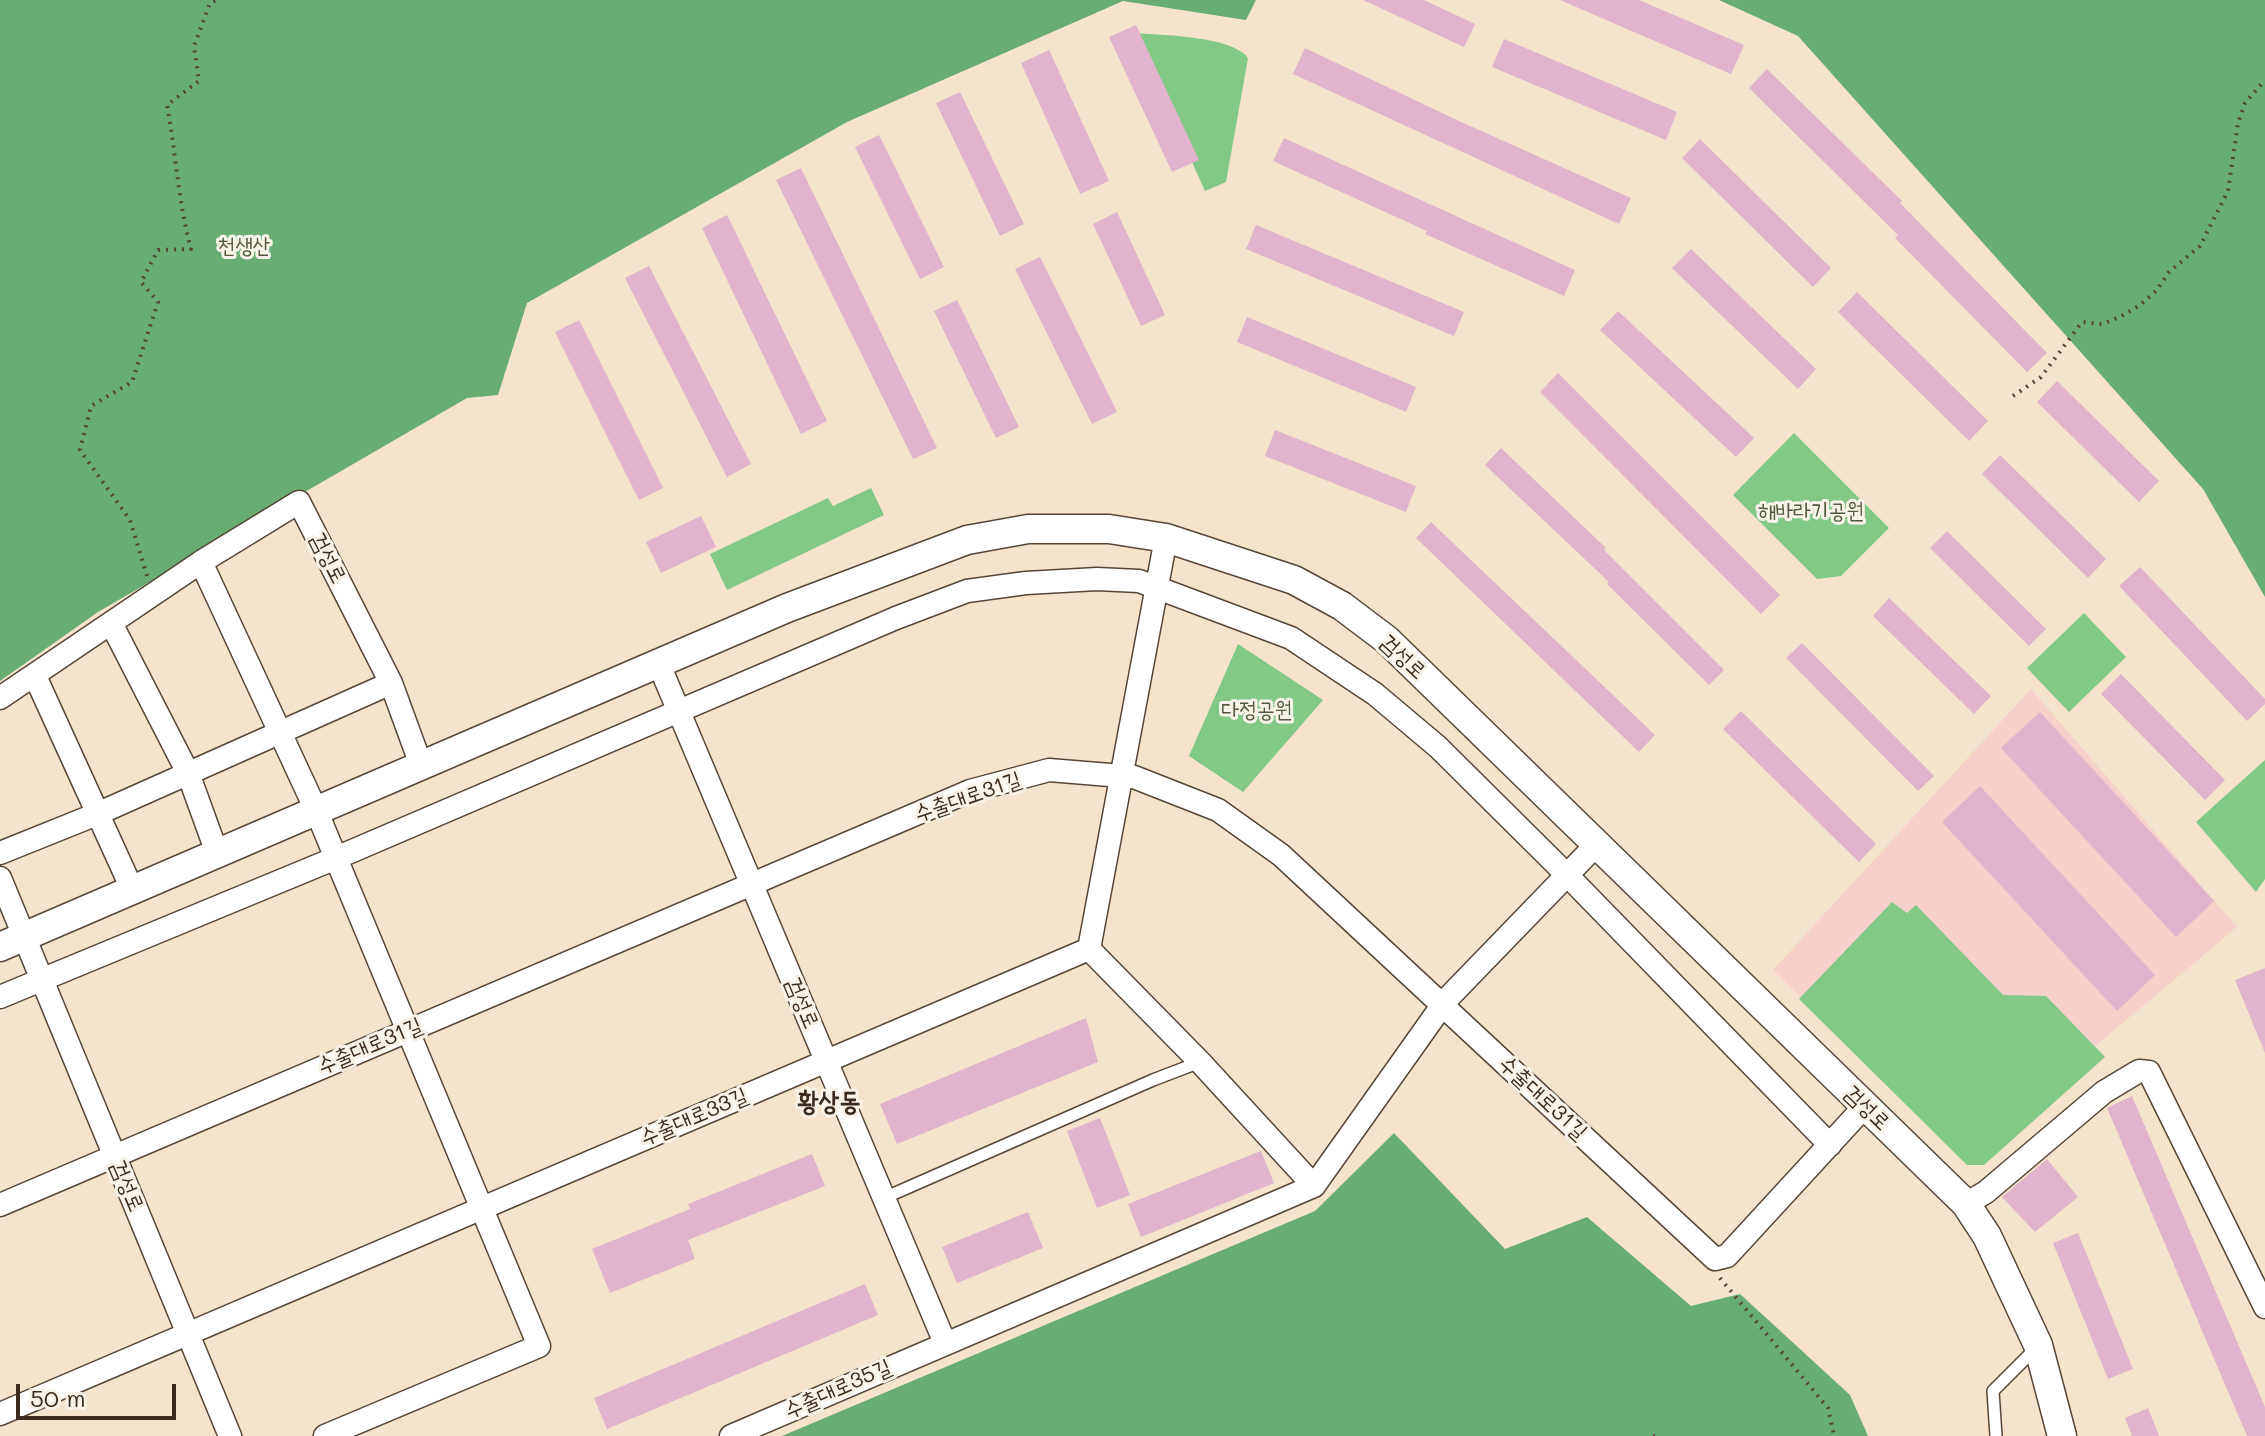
<!DOCTYPE html>
<html>
<head>
<meta charset="utf-8">
<style>
	body { margin:0 }
	#map { position:relative; width:2265px; height:1436px; overflow:hidden; background:#f5e3cc; font-family:Mali,sans-serif }
	canvas { display:block }
	.scale { position:absolute; left:16px; top:1384px; width:160px; height:36px; box-sizing:border-box; border:4px solid #3b2a1e; border-top:0; padding-left:10px; font-size:24px; line-height:28px; white-space:nowrap; color:#3b2a1e; -webkit-text-stroke:6px #f7f3e8; paint-order:stroke }
</style>
</head>
<body>
<div id="map">
<canvas width="2265" height="1436"></canvas>
<div class="scale">50 m</div>
</div>
<script>
const context = document.querySelector('canvas').getContext('2d');
context.lineJoin = 'round';
function paint(path, color) {
  context.fillStyle = color;
  context.fill(path, 'evenodd');
}
function stroke(path, color, width, dash) {
  context.strokeStyle = color;
  context.lineWidth = width;
  context.lineCap = dash ? 'butt' : 'round';
  context.setLineDash(dash || []);
  context.stroke(path);
}
function drawText(font, color, halo, rows, align = 'center') {
  context.font = font + ' Mali,"Poor Story",sans-serif';
  context.lineWidth = 6;
  context.setLineDash([]);
  context.textBaseline = 'middle';
  context.strokeStyle = halo;
  context.fillStyle = color;
  for (const [text, x, y, turn = 0] of rows) {
    context.save();
    context.translate(x, y);
    context.rotate((+turn || 0) * Math.PI / 180);
    context.textAlign = isNaN(turn) ? turn : align;
    if (halo) context.strokeText(text, 0, 0);
    context.fillText(text, 0, 0);
    context.restore();
  }
}
paint(new Path2D(`
	M 2031,689 L 2237,927 L 1970,1151 L 1885,1078 L 1773,970 Z`), '#f7d0cc');
paint(new Path2D(`
	M 1134,33 C 1160,35 1233,36 1248,58 L 1226,182 L 1205,191 Z
	M 1794,433 L 1889,528 L 1841,576 L 1817,579 L 1733,495 Z
	M 871,488 L 884,515 L 727,590 L 710,554 L 828,498 L 833,506 Z
	M 2084,613 L 2126,657 L 2069,712 L 2027,668 Z
	M 1238,644 L 1323,700 L 1243,792 L 1189,756 Z
	M 2265,760 L 2265,879 L 2256,892 L 2196,822 Z
	M 1892,902 L 1907,913 L 1916,905 L 2003,995 L 2046,996 L 2105,1057 L 1984,1165 L 1967,1165 L 1799,999 Z`), '#81c985');
paint(new Path2D(`
	M 0,0 L 1256,0 L 1246,20 L 1123,1 L 847,122 L 527,303 L 498,395 L 467,398 L 98,612 L 0,681 Z
	M 1719,0 L 2265,0 L 2265,597 L 2203,489 L 1798,36 Z
	M 1394,1133 L 1505,1249 L 1587,1217 L 1691,1306 L 1740,1294 L 1850,1395 L 1868,1436 L 782,1436 L 1315,1211 Z`), '#68ad72');
paint(new Path2D(`
	M 1363,0 L 1424,0 L 1475,24 L 1464,47 Z
	M 1560,0 L 1639,0 L 1744,45 L 1731,74 Z
	M 1136,25 L 1199,160 L 1172,172 L 1109,37 Z
	M 1504,39 L 1677,112 L 1666,140 L 1492,67 Z
	M 1305,48 L 1459,121 L 1631,198 L 1619,224 L 1293,74 Z
	M 1049,50 L 1109,181 L 1080,194 L 1021,63 Z
	M 1767,69 L 1902,201 L 1900,203 L 2047,353 L 2027,372 L 1895,238 L 1898,235 L 1749,88 Z
	M 960,92 L 1024,224 L 1000,236 L 936,103 Z
	M 879,135 L 944,267 L 920,279 L 855,147 Z
	M 1284,138 L 1575,270 L 1564,296 L 1425,234 L 1427,231 L 1273,161 Z
	M 1700,139 L 1831,268 L 1813,287 L 1682,158 Z
	M 801,168 L 937,448 L 913,459 L 776,180 Z
	M 1117,212 L 1165,315 L 1141,326 L 1093,224 Z
	M 727,215 L 827,421 L 801,434 L 702,228 Z
	M 1256,225 L 1464,312 L 1454,336 L 1246,249 Z
	M 1691,249 L 1816,369 L 1798,389 L 1672,268 Z
	M 1040,257 L 1117,412 L 1092,424 L 1015,269 Z
	M 649,266 L 751,464 L 727,477 L 625,278 Z
	M 1857,292 L 1988,421 L 1969,441 L 1838,312 Z
	M 957,300 L 1019,427 L 996,438 L 934,311 Z
	M 1618,311 L 1754,438 L 1736,457 L 1600,330 Z
	M 1247,317 L 1416,387 L 1406,412 L 1237,342 Z
	M 579,320 L 663,488 L 639,500 L 555,332 Z
	M 1558,373 L 1780,595 L 1761,614 L 1540,392 Z
	M 2057,381 L 2159,481 L 2139,502 L 2037,402 Z
	M 1275,430 L 1416,486 L 1406,512 L 1265,456 Z
	M 1501,448 L 1606,548 L 1604,550 L 1724,670 L 1709,685 L 1607,584 L 1609,582 L 1485,465 Z
	M 2000,455 L 2106,559 L 2088,578 L 1982,474 Z
	M 701,516 L 716,547 L 661,573 L 646,542 Z
	M 1431,522 L 1655,735 L 1639,752 L 1416,538 Z
	M 1947,531 L 2046,629 L 2029,646 L 1930,548 Z
	M 2140,567 L 2265,699 L 2265,704 L 2247,721 L 2119,586 Z
	M 1889,598 L 1991,696 L 1974,714 L 1873,616 Z
	M 1802,643 L 1934,776 L 1918,791 L 1786,658 Z
	M 2121,674 L 2225,780 L 2205,800 L 2101,694 Z
	M 1741,711 L 1876,844 L 1859,862 L 1723,729 Z
	M 2040,712 L 2214,901 L 2176,937 L 2001,748 Z
	M 1980,786 L 2155,975 L 2117,1011 L 1942,822 Z
	M 2265,968 L 2265,1053 L 2235,980 Z
	M 1086,1018 L 1098,1062 L 897,1144 L 880,1104 Z
	M 2132,1096 L 2265,1407 L 2265,1436 L 2247,1436 L 2107,1108 Z
	M 1100,1118 L 1130,1195 L 1097,1208 L 1067,1131 Z
	M 1261,1151 L 1274,1183 L 1141,1237 L 1128,1204 Z
	M 812,1154 L 825,1186 L 688,1240 L 695,1259 L 610,1293 L 592,1249 L 690,1209 L 688,1204 Z
	M 2047,1159 L 2078,1197 L 2035,1232 L 2002,1197 Z
	M 1028,1212 L 1043,1248 L 957,1283 L 942,1247 Z
	M 2078,1233 L 2133,1369 L 2108,1379 L 2053,1243 Z
	M 865,1284 L 878,1315 L 607,1429 L 594,1398 Z
	M 2148,1408 L 2159,1436 L 2132,1436 L 2125,1418 Z`), '#e1b3cc');
const service = new Path2D(`
	M 884,1198 L 1153,1080 L 1200,1062
	M 1996,1436 L 1993,1391 L 2035,1349`);
const minor = new Path2D(`
	M 201,562 L 316,810 L 539,1346 L 325,1436
	M 111,623 L 188,773 L 217,853
	M 658,662 L 945,1343
	M 35,676 L 132,889
	M 0,698 L 201,562 L 299,502 L 391,683 L 421,765
	M 0,853 L 97,814 L 391,683
	M 0,878 L 230,1436
	M 1089,949 L 1166,538
	M 1089,949 L 1200,1062 L 1314,1186
	M 0,997 L 336,858 L 896,618 L 967,591 L 1026,583 L 1097,579 L 1139,581 L 1291,638 L 1375,694 L 1438,747 L 1567,875 L 1830,1145
	M 1314,1186 L 1446,1000 L 1597,844
	M 1966,1204 L 1986,1192 L 2104,1092 L 2139,1071 L 2149,1072 L 2265,1307
	M 0,1205 L 970,791 L 1049,770 L 1134,777 L 1218,810 L 1281,855 L 1715,1259 L 1727,1256 L 1865,1106
	M 0,1414 L 1089,949
	M 731,1436 L 1314,1186`);
const tertiary = new Path2D(`
	M 0,947 L 787,608 L 967,540 L 1028,529 L 1109,529 L 1166,538 L 1294,580 L 1342,606 L 1387,640 L 1966,1204 L 1987,1236 L 2038,1345 L 2062,1436`);
stroke(service, '#574638', 14);
stroke(minor, '#574638', 25);
stroke(tertiary, '#574638', 31);
stroke(new Path2D(`
	M 2013,396 L 2041,377 L 2082,322 L 2102,324 L 2120,317 L 2140,305 L 2156,291 L 2169,272 L 2200,246 L 2228,191 L 2238,123 L 2245,103 L 2265,80
	M 147,576 L 130,520 L 80,450 L 91,406 L 132,382 L 158,302 L 141,282 L 158,250 L 191,249 C 178,202 176,153 167,105 L 199,81 L 194,46 L 210,3 L 217,0
	M 1720,1278 L 1828,1408 L 1834,1436
	M 1653,1436 L 1657,1436`), '#574638', 4, [2, 6]);
stroke(service, '#fff', 11);
stroke(minor, '#fff', 22);
stroke(tertiary, '#fff', 28);
drawText('22px', '#505a3d', '#f7f3e8', [
	["천생산",244,246],
	["해바라기공원",1811,511],
	["다정공원",1257,710]
]);
drawText('22px', '#3b2a1e', '#f7f3e8', [
	["검성로",328,558,63],
	["검성로",1403,657,43],
	["수출대로31길",968,797,-19],
	["검성로",802,1003,67],
	["수출대로31길",370,1046,-23],
	["수출대로31길",1543,1098,43],
	["검성로",1867,1108,44],
	["수출대로33길",694,1117,-23],
	["검성로",127,1186,67],
	["수출대로35길",838,1389,-24]
]);
drawText('bold 26px', '#3b2a1e', '#f7f3e8', [
	["황상동",829,1102]
]);
</script>
</body>
</html>
